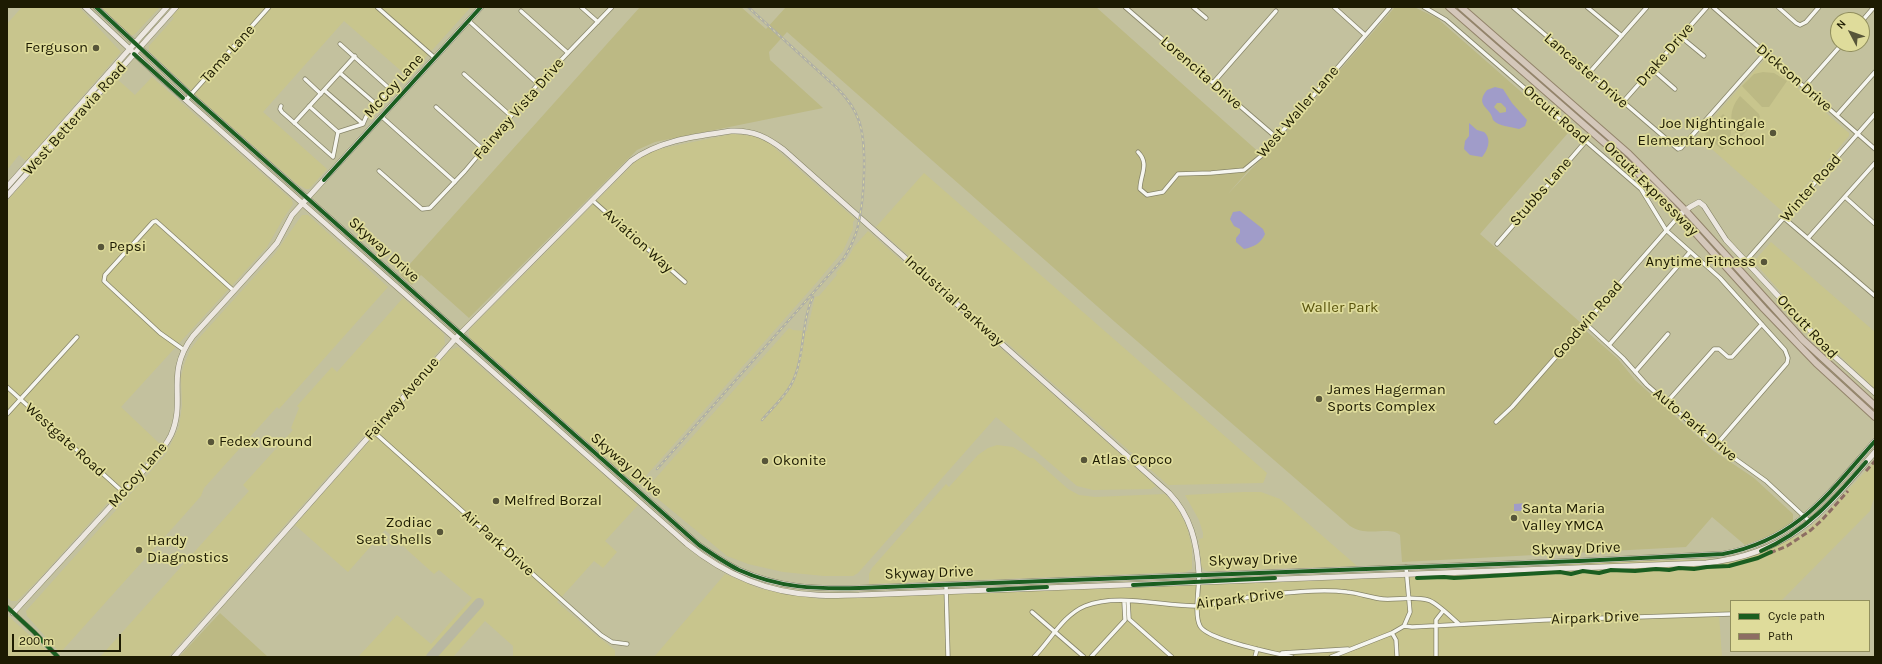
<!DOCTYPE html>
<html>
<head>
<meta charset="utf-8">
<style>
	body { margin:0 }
	#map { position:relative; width:1882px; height:664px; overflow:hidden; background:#c3c19e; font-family:Karla,sans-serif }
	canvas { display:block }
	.frame { position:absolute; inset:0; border:8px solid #1d1b02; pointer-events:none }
	.legend { position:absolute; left:1730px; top:600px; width:140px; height:52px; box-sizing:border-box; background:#dfdc9b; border:1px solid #918f5e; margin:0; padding:5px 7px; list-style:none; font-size:12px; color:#1d1b02 }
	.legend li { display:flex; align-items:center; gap:8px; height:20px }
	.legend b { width:20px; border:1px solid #918f5e }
	.north { position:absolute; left:1830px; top:12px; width:40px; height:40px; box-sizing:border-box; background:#dfdc9b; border:1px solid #918f5e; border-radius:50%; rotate:311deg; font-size:11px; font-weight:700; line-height:16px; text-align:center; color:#1d1b02 }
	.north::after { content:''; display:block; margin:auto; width:14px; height:18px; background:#575539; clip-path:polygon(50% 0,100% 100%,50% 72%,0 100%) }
	.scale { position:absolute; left:12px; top:634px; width:109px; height:18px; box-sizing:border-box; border:2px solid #1d1b02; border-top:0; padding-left:5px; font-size:12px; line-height:14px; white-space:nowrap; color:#1d1b02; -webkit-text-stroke:3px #dfdc9b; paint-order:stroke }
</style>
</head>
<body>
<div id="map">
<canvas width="1882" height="664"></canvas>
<div class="frame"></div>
<ul class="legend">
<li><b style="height:5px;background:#1b5e20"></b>Cycle path</li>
<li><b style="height:5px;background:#8d6e63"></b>Path</li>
</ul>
<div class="north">N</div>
<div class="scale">200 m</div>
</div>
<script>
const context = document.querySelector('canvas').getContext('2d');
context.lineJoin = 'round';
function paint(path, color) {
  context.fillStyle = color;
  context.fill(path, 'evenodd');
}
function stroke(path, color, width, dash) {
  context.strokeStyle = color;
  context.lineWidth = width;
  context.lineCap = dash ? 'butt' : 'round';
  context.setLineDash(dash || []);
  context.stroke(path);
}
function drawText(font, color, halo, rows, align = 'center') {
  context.font = font + ' Karla,sans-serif';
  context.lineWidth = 3.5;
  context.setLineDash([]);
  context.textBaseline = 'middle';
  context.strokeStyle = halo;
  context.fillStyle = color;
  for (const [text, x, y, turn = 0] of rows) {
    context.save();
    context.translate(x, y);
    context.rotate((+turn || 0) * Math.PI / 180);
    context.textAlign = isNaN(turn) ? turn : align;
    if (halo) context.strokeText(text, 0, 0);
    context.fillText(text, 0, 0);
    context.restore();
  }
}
paint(new Path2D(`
	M 22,7 L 79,7 L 121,52 L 26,161 L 19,155 L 7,170 L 7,24 Z
	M 101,7 L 160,7 L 135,34 L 131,36 Z
	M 180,7 L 471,7 L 408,77 L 344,21 L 263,112 L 327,169 L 309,189 L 306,189 L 297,184 L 200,99 L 149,51 L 149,46 L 174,18 L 172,16 Z
	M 1764,60 L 1766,60 L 1849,133 L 1849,136 L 1783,212 L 1697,136 Z
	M 152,77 L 292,200 L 293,204 L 283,219 L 267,247 L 121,407 L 160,444 L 159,446 L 39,579 L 17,601 L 11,601 L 7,597 L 7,201 L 117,79 L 135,95 Z
	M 732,134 L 753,136 L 769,143 L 855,219 L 853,222 L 853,229 L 843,251 L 817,282 L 637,486 L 471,339 L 469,336 L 469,330 L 638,159 L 646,154 L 664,148 Z
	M 924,173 L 1267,473 L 1264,481 L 1263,483 L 1168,485 L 876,227 Z
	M 302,215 L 308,215 L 388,287 L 279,409 L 277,407 L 204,488 L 201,496 L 178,522 L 60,653 L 27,616 L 26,611 L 166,454 L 179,427 L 182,406 L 181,377 L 184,365 L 190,350 L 199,338 L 274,255 Z
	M 868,231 L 1143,474 L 1156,486 L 1151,489 L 1093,490 L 1077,486 L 996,417 L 858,573 L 853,576 L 824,576 L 783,572 L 748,564 L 727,556 L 646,489 L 789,328 L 793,330 L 807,331 L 815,297 L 819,296 L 837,275 L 836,273 L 848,258 L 854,247 Z
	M 1771,242 L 1875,332 L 1875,389 L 1826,343 L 1755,263 L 1756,259 Z
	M 403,298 L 444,334 L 445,344 L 168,657 L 100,657 L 249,491 L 243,485 L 293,430 L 291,428 L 299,408 L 297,406 L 332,367 L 337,372 Z
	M 458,347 L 638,505 L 605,541 L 617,552 L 603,568 L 594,561 L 557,602 L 591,631 L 615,650 L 615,657 L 513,657 L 513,646 L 485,621 L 453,657 L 358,657 L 397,615 L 431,644 L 472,598 L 439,570 L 434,574 L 385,530 L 348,572 L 295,525 L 450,350 Z
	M 997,445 L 1013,447 L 1030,458 L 1033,458 L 1068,489 L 1079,495 L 1095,497 L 1165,494 L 1178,509 L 1187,527 L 1192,548 L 1192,569 L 1185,572 L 869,584 L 869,574 L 872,568 L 946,484 L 949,487 L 978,455 L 988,448 Z
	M 1875,461 L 1875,495 L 1870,511 L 1781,601 L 1731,601 L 1731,613 L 1719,614 L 1722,657 L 654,657 L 725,574 L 758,588 L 780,593 L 821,599 L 1413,577 L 1559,573 L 1558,563 L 1730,559 L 1799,536 L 1825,515 Z
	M 1244,492 L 1261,492 L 1280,499 L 1357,566 L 1208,571 L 1204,570 L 1201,565 L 1199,539 L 1203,538 L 1203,533 L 1199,520 L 1185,495 Z
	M 7,615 L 54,657 L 7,657 Z`), '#c8c58d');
paint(new Path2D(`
	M 640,7 L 741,7 L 766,29 L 786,7 L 1096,7 L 1262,155 L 1227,195 L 1276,143 L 1395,7 L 1414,7 L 1437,18 L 1568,133 L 1480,234 L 1581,323 L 1585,330 L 1618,359 L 1635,380 L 1714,451 L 1754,478 L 1793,514 L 1793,522 L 1770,536 L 1745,545 L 1712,517 L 1686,547 L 1402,562 L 1400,535 C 1389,525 1368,538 1350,526 L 1115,322 L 787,32 L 769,52 L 770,60 L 823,108 L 655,142 L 637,150 L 469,318 L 421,275 L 412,285 L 400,275 Z
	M 1763,72 L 1774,73 L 1787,81 L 1769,107 L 1762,107 L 1742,86 L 1754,74 Z
	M 1740,96 L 1759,114 L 1760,117 L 1740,138 C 1728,125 1729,109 1740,96 Z
	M 1723,114 C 1735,125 1733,138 1722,150 L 1705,134 Z
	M 220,613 L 268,657 L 179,657 Z`), '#bcb984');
paint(new Path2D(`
	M 1495,87 L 1503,89 L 1512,103 L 1527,120 L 1525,126 L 1519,129 C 1511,127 1498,126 1493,120 C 1491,107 1474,106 1487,90 ZM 1497,103 L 1501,103 L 1506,108 L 1506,112 L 1500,113 L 1494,107 Z
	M 1469,123 L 1477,130 L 1484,132 C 1492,139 1488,150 1482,157 L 1470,155 L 1464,149 L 1465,141 L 1469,136 Z
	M 1240,211 L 1263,229 L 1265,234 C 1261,243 1254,247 1244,249 L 1236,242 L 1236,238 L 1240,233 L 1240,229 L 1234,226 L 1230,219 L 1233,212 Z
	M 1527,503 L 1527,511 L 1514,511 L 1514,504 Z`), '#a09cc9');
stroke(new Path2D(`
	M 431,657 L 479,603`), '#b9b8a2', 10);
const street = new Path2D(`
	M 377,7 L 435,58
	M 581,7 L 598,22
	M 1125,7 L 1277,138
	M 1193,7 L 1206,18
	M 1334,7 L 1364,34
	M 1424,7 L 1446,20 L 1641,189 L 1666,230 L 1720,278 L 1785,350 L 1788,358 L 1787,363 L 1716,445
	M 1513,7 L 1678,149 L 1681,148 L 1765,53
	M 1587,7 L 1622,36
	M 1713,7 L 1875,149
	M 1778,7 L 1796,23 L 1800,25 L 1806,22 L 1819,7
	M 521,11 L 568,53
	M 469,21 L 538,84
	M 1862,21 L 1874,7
	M 1681,37 L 1704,56
	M 340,44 L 390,89 L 366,117 L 363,124
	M 1652,69 L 1675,89
	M 340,73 L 377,105
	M 1589,73 L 1647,7
	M 464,74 L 511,116
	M 305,79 L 321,94
	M 1213,83 L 1276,11
	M 1804,87 L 1842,44
	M 324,90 L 363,124
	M 186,100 L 269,7
	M 1623,102 L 1707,7
	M 281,106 L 280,109 L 282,112 L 333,157
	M 309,106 L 338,132
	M 436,107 L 484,150
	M 1837,115 L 1875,72
	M 382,117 L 455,182
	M 294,123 L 355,56
	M 1138,152 C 1150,164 1140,175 1140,189 L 1147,195 L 1163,192 L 1178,174 L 1211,173 L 1244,170 L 1261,156 L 1390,7
	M 333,157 L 338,132 L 363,124
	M 379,171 L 422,209 L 430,208 L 465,171 L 538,84 L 612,7
	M 1845,197 L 1875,224
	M 592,200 L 685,282
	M 1784,218 L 1875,296
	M 1809,237 L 1875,163
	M 1497,244 L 1586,141
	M 1746,261 L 1875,114
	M 1585,323 L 1623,358 L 1647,385 L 1716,445 L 1766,481 L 1810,522
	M 1609,345 L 1690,252
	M 184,350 L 160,333 L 104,281 L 105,275 L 153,222 L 156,221 L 234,291
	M 1635,372 L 1668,334
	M 7,387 L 123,492
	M 1667,402 L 1714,349 L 1719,349 L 1728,357 L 1732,357 L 1762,324
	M 7,414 L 77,337
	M 1496,422 L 1512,407 L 1679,216
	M 374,432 L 601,635 L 612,642 L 627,644
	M 1199,574 C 1199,588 1194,615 1200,626 C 1207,640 1275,653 1292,657
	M 946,585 L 948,657
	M 1128,601 L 1129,619
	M 7,607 L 34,632 L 58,657
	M 1032,612 L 1084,657
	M 1129,619 L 1172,657
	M 1404,626 L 1412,627 L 1544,620 L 1731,614
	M 1392,633 L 1396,640 L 1397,657
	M 1282,653 L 1348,649
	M 1034,657 C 1050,641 1063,615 1085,606 C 1117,593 1162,606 1196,606 C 1222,605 1246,596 1271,594 C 1296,592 1323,589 1347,592 C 1359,593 1371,598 1383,599 C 1397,600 1414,596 1428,600 C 1436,602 1452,618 1459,624
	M 1091,657 L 1125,620 L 1124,601
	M 1255,657 L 1257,649
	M 1331,657 L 1392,633 L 1404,626 L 1410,612 L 1406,567
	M 1436,657 L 1436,620 L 1443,611`);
const secondary = new Path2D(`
	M 85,7 L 153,71 L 687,544 C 724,574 768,593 816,595 C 830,596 845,595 859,595 L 1706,563 C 1791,554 1823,512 1875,452
	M 96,7 L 193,97 L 699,545 C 712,554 725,563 739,570 C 779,588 815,589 859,588 L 1579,561 L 1723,554 C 1797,540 1828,494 1875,441
	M 7,187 L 167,7
	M 7,196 L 176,7
	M 1682,213 L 1690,207 L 1699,202 L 1704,206 L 1726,240 L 1834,356 L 1875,393
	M 13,613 L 155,458 C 161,451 167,443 171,435 C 187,399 164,374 193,336 L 270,251 L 277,243 L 292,215 L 481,7
	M 174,657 L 456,338 L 631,161 C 659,140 697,136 731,131 C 753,130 767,137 784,150 L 1169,493 C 1191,516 1197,543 1199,574`);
const highway = new Path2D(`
	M 1449,7 L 1623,159 L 1662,196 L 1764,309 L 1816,363 L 1875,417
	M 1461,7 L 1629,154 L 1685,210 L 1803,340 L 1875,406`);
stroke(street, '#878569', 5);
stroke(secondary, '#878569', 6);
stroke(highway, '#93846b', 8);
stroke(street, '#f6f6f0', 3.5);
stroke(secondary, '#ece7e0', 5);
stroke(highway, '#d4c7ba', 6);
const rail = new Path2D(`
	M 762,420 C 774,406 789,393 795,376 C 805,351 801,322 813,297
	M 657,469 L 844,258 C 849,250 853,242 856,233 C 864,207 868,147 859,121 C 855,109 846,97 837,88 L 748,7`);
stroke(rail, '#afafa6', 2.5);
stroke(rail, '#dfdc9b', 1, [3]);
stroke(new Path2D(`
	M 1866,471 L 1875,461
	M 1770,553 L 1787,546 L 1811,530 L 1822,520 L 1848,491`), '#8d6e63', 3, [6, 3]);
stroke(new Path2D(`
	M 96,7 L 193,97 L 699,545 C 712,554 725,563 739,570 C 779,588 815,589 859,588 L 1579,561 L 1723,554 C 1797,540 1828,494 1875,441
	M 134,54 L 183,98
	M 324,180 L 481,7
	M 1761,551 C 1806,532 1835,498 1866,462
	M 1417,578 L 1444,577 L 1454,578 L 1560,572 L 1571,574 L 1583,571 L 1599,573 L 1611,570 L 1635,571 L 1656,569 L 1669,570 L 1679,568 L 1694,569 L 1707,567 L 1729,566 L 1758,558 L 1771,552
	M 1133,585 L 1275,578
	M 988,590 L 1047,587
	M 7,607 L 34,632 L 58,657`), '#1b5e20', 4);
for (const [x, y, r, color] of [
	[96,48,4,"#575539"],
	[1773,133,4,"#575539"],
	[101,247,4,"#575539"],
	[1764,262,4,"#575539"],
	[1319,399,4,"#575539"],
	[211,442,4,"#575539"],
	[1084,460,4,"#575539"],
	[765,461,4,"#575539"],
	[496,501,4,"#575539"],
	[1514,518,4,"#575539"],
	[440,532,4,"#575539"],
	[139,550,4,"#575539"]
]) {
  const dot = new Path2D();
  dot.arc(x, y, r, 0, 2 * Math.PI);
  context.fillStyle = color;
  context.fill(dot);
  stroke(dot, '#dfdc9b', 1.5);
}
drawText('15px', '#1d1b02', '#dfdc9b', [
	["Ferguson",88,48,"right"],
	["Joe Nightingale",1765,124,"right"],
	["Elementary School",1765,141,"right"],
	["Pepsi",109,247],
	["Anytime Fitness",1756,262,"right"],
	["James Hagerman",1327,390],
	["Sports Complex",1327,407],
	["Fedex Ground",219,442],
	["Atlas Copco",1092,460],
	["Okonite",773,461],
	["Melfred Borzal",504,501],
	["Santa Maria",1522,509],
	["Valley YMCA",1522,526],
	["Zodiac",432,523,"right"],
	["Seat Shells",432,540,"right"],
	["Hardy",147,541],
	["Diagnostics",147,558]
], 'left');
drawText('15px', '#1d1b02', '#dfdc9b', [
	["Tama Lane",228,54,-48],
	["Drake Drive",1665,55,-49],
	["Lancaster Drive",1586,71,41],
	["Lorencita Drive",1201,73,41],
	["Dickson Drive",1794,78,41],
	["McCoy Lane",394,86,-48],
	["Fairway Vista Drive",519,109,-49],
	["West Waller Lane",1298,112,-49],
	["Orcutt Road",1556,115,41],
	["West Betteravia Road",75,119,-48],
	["Winter Road",1811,188,-49],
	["Orcutt Expressway",1651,189,45],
	["Stubbs Lane",1541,192,-49],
	["Aviation Way",638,241,42],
	["Skyway Drive",384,250,42],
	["Industrial Parkway",954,301,42],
	["Goodwin Road",1588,320,-49],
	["Orcutt Road",1807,327,47],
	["Fairway Avenue",402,399,-49],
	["Auto Park Drive",1695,425,40],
	["Westgate Road",65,440,42],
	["Skyway Drive",626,465,41],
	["McCoy Lane",138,475,-49],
	["Air Park Drive",498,543,42],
	["Skyway Drive",1576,549,-2],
	["Skyway Drive",1253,560,-2],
	["Skyway Drive",929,573,-2],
	["Airpark Drive",1240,599,-7],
	["Airpark Drive",1595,618,-2]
]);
drawText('15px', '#59540c', '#dfdc9b', [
	["Waller Park",1340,308]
]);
</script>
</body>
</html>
